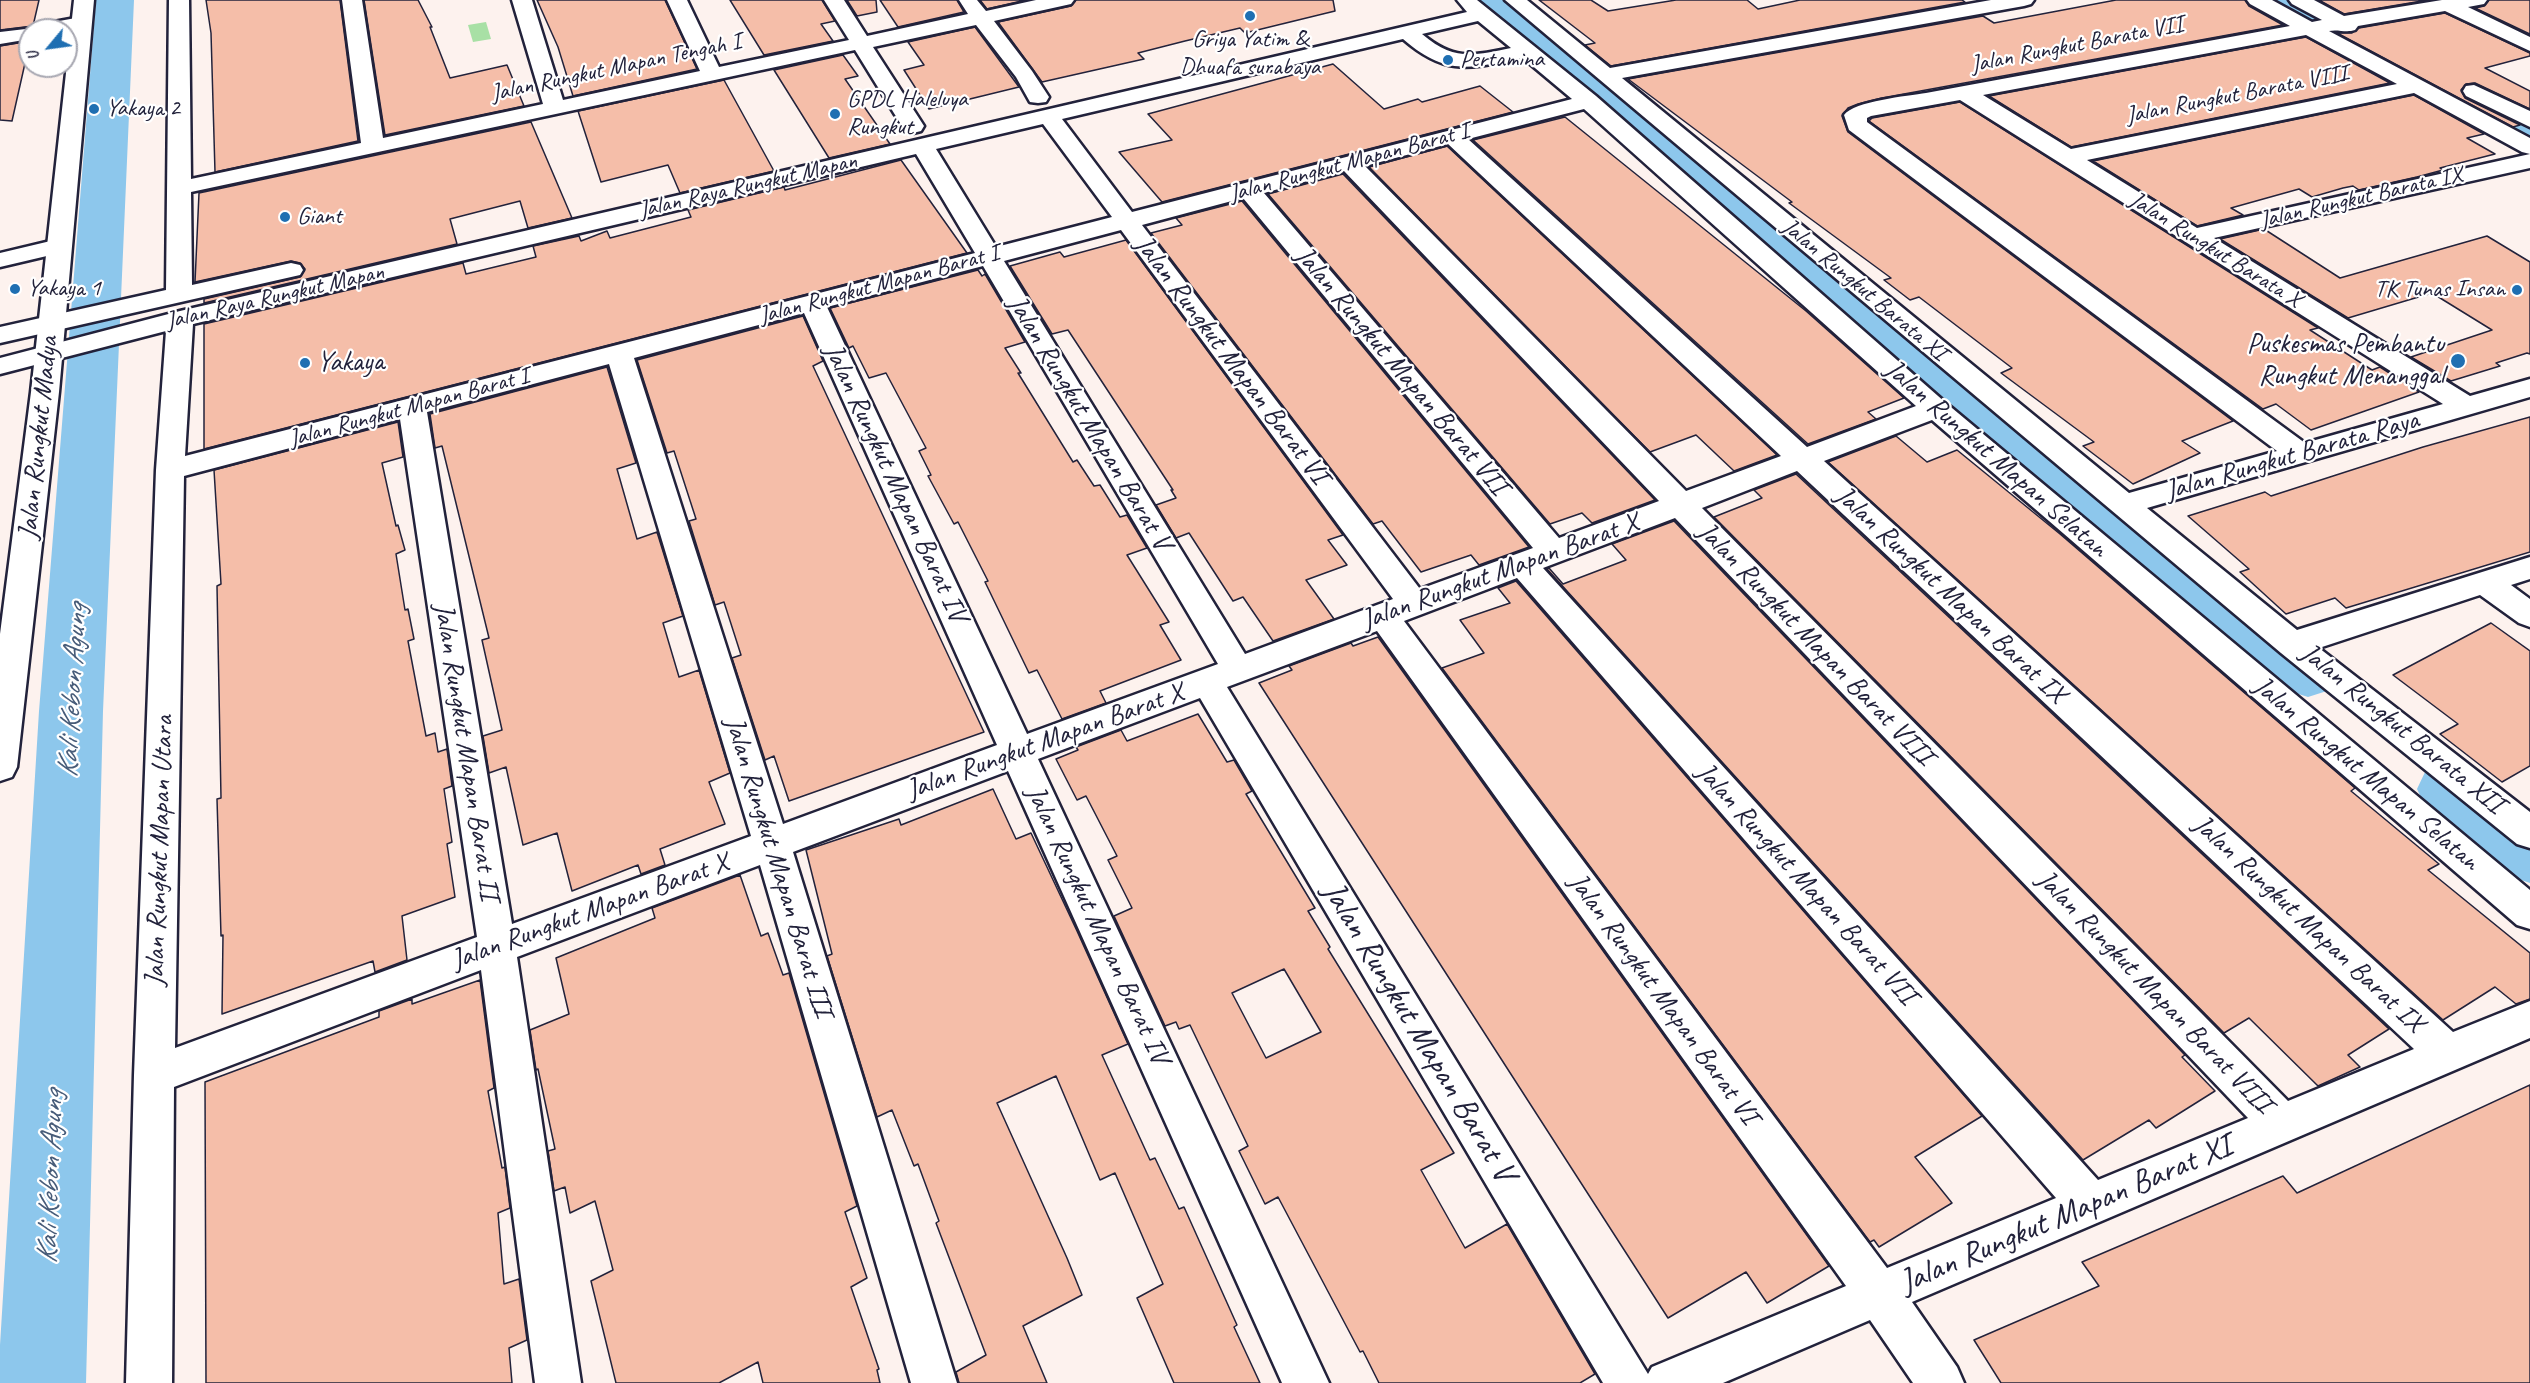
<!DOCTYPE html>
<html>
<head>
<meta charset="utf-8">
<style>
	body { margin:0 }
	#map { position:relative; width:2530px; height:1383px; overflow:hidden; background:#fdf2ee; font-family:Caveat,sans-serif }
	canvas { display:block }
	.north { position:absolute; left:18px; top:18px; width:60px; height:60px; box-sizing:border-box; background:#fff; border:2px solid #a7a7b1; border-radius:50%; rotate:241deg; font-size:16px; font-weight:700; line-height:24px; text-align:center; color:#22223b }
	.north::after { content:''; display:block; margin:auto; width:21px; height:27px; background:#1f6fb2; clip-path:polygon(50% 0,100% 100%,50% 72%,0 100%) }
</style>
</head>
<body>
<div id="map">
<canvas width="2530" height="1383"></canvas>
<div class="north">U</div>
</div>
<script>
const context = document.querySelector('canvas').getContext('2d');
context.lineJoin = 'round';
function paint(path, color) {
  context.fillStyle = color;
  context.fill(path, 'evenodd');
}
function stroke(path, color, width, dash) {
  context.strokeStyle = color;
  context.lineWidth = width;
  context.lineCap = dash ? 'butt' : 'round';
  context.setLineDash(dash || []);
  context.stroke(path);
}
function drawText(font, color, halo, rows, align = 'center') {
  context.font = font + ' Caveat,sans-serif';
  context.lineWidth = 4.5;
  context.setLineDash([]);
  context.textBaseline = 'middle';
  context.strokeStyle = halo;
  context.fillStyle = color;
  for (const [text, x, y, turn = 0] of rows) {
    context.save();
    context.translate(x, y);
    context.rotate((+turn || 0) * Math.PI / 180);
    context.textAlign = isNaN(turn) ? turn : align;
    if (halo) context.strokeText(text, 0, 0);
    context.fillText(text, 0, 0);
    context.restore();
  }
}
paint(new Path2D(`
	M 486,22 L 491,39 L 473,42 L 468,25 Z`), '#a8e0a5');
paint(new Path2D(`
	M 96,0 L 134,0 L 103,711 L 86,1383 L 0,1383 L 0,1345 L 39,711 Z
	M 1478,0 L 1520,0 L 2104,479 L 2330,656 L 2339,673 L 2330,690 L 2308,697 L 2286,690 L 2064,505 L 1484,8 Z
	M 2261,0 L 2308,0 L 2530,117 L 2530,147 L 2515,143 L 2267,8 Z
	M 2450,762 L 2474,770 L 2530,814 L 2530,883 L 2506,875 L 2426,808 L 2417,789 L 2426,770 Z`), '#8dc7ec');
const building = new Path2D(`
	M 0,0 L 39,0 L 33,26 L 0,30 Z
	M 206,0 L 340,0 L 358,141 L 215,172 L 211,33 Z
	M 364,0 L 418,0 L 432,27 L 430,27 L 450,78 L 507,65 L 524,106 L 385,135 Z
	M 537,0 L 665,0 L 697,69 L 573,96 L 558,47 Z
	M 730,0 L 822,0 L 835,21 L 821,24 L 833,41 L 764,55 Z
	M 847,0 L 876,0 L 877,12 L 857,16 Z
	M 880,0 L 957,0 L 964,12 L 898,27 Z
	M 980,0 L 1026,0 L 987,9 Z
	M 1076,0 L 1333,0 L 1335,11 L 1245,33 L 1240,28 L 1185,41 L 1138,53 L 1144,59 L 1042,82 L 998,22 L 1071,6 Z
	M 1539,0 L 1591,0 L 1608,11 L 1676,0 L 1747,0 L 1758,9 L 1800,0 L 1962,0 L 1965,2 L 1611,66 L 1585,45 L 1595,43 Z
	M 2116,0 L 2245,0 L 2249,6 L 2283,25 L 1882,98 L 1858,104 L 1848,108 L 1842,116 L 1848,132 L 2233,421 L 2182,441 L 2200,453 L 2133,484 L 2083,446 L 2094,442 L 2001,373 L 2012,368 L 1919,297 L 1910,300 L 1884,280 L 1891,278 L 1789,203 L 1792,202 L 1628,79 L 1983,16 L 1994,23 Z
	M 2319,0 L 2428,0 L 2344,14 Z
	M 2489,0 L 2530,0 L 2530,34 L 2475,8 L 2484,6 Z
	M 2445,13 L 2530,53 L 2530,56 L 2485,68 L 2530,91 L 2530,109 L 2475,83 L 2466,84 L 2461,90 L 2465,98 L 2520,125 L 2513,127 L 2337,33 L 2352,33 L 2359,28 Z
	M 975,27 L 1019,87 L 929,109 L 904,70 L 924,65 L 908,42 Z
	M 2306,37 L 2390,83 L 2071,147 L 1989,96 Z
	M 30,41 L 12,121 L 0,120 L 0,46 Z
	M 843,55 L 858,76 L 845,79 L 890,144 L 829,158 L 774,70 Z
	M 1333,64 L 1384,109 L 1418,99 L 1422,102 L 1480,86 L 1513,112 L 1162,202 L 1119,152 L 1172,140 L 1148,114 Z
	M 724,80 L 774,171 L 680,193 L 668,165 L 601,182 L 578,111 Z
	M 2414,95 L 2484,134 L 2467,138 L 2495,154 L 2440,168 L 2443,170 L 2417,177 L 2359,190 L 2353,186 L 2343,188 L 2312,197 L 2299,189 L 2231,208 L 2243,215 L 2197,226 L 2093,161 Z
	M 1960,102 L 2318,328 L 2310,330 L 2372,370 L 2380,367 L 2419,392 L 2311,430 L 2276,404 L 2263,409 L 1869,121 L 1872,118 Z
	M 1565,117 L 1806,311 L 1904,398 L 1868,412 L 1876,419 L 1808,444 L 1473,140 Z
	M 531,122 L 572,218 L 528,228 L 520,201 L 450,219 L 457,244 L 204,303 L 204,299 L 300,277 L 305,269 L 300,263 L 291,261 L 195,282 L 199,193 Z
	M 1447,146 L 1777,455 L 1734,471 L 1696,435 L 1650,452 L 1369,167 Z
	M 901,160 L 967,253 L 204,449 L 204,324 L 463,263 L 466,274 L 536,257 L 533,246 L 579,236 L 581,241 L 607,231 L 610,238 L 691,217 L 688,210 L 784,187 L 785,190 Z
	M 1343,174 L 1655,500 L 1592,523 L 1582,513 L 1550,524 L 1268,194 Z
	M 1242,201 L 1529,547 L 1479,565 L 1471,555 L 1421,572 L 1382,521 L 1373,524 L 1151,233 L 1182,225 L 1176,218 Z
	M 2264,229 L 2340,278 L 2487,236 L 2530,262 L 2530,354 L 2527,353 L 2496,363 L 2500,366 L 2451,381 L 2411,357 L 2492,330 L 2432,293 L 2348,318 L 2220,239 Z
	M 1126,240 L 1343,535 L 1328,540 L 1347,565 L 1306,580 L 1334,619 L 1273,641 L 1243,597 L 1233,601 L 1189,533 L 1176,538 L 1156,505 L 1176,498 L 1171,490 L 1173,490 L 1068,330 L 1052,334 L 1010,266 L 1060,252 L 1064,257 Z
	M 978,270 L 982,276 L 985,274 L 1025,342 L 1005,348 L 1021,373 L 1018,373 L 1073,462 L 1077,460 L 1094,486 L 1100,485 L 1120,517 L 1127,515 L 1147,548 L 1127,555 L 1169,622 L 1160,625 L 1181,660 L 1100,691 L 1106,703 L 1062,719 L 1037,670 L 1029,673 L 985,582 L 988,581 L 958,522 L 954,524 L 928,476 L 931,475 L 919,451 L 926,448 L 886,373 L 869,378 L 853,346 L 849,348 L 830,308 Z
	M 803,316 L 823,361 L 813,366 L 984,732 L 789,801 L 774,756 L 765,760 L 732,658 L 741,655 L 724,602 L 715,605 L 689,521 L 696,519 L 674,451 L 667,453 L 637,360 Z
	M 607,367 L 636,463 L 617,469 L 637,539 L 657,532 L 683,616 L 663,623 L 679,677 L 699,670 L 730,773 L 709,782 L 725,824 L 660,849 L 665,865 L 641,874 L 638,865 L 572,891 L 557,833 L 523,845 L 506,767 L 489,773 L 483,736 L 502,730 L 482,640 L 489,638 L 442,446 L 435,448 L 430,414 Z
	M 2530,417 L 2530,552 L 2346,608 L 2335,598 L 2286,614 L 2240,572 L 2249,569 L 2188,516 L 2265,492 L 2271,496 L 2423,447 Z
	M 398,422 L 403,457 L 382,463 L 396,526 L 398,525 L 405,550 L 396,554 L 405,610 L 408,609 L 414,639 L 408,641 L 426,736 L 435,733 L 438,752 L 447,749 L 452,786 L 444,789 L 452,842 L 447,844 L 455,897 L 402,916 L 407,960 L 375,972 L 373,961 L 222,1014 L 223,935 L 221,936 L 217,799 L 221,798 L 217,586 L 221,584 L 214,470 Z
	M 1896,436 L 1927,462 L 1957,450 L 2060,534 L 2355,788 L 2351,791 L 2439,864 L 2428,870 L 2530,953 L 2530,999 L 2516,1004 L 2495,987 L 2443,1020 L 1828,462 Z
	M 1796,474 L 2389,1029 L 2348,1055 L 2360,1067 L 2318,1086 L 2249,1018 L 2224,1033 L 1714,517 L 1762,498 L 1754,490 Z
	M 1674,521 L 2185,1055 L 2182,1057 L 2215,1091 L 2156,1128 L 2149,1120 L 2083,1160 L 1547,569 L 1549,568 L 1563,584 L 1626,560 L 1612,544 Z
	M 1516,581 L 1982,1116 L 1915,1157 L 1952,1203 L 1879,1247 L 1874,1240 L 1870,1242 L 1442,668 L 1484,653 L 1460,620 L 1510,603 L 1498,588 Z
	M 2491,623 L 2530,651 L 2530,766 L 2502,782 L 2440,734 L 2458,724 L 2393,675 Z
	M 1378,637 L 1829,1266 L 1767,1303 L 1746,1272 L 1668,1318 L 1259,683 L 1292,670 L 1289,666 L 1351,643 L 1353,646 Z
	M 1198,714 L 1227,762 L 1234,760 L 1252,791 L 1246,794 L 1315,908 L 1308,911 L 1330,947 L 1328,949 L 1454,1153 L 1421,1170 L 1465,1248 L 1507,1224 L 1595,1374 L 1580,1383 L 1379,1383 L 1363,1351 L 1360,1352 L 1278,1197 L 1265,1204 L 1239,1151 L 1248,1146 L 1190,1025 L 1179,1029 L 1176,1022 L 1165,1026 L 1114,916 L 1132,908 L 1108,860 L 1117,856 L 1086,796 L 1077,800 L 1056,759 L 1078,750 L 1076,747 L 1121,730 L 1127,741 ZM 1284,969 L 1321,1032 L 1266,1058 L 1232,993 Z
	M 993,789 L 1016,839 L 1031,833 L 1077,931 L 1128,1044 L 1102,1055 L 1150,1160 L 1155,1158 L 1179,1209 L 1184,1207 L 1237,1325 L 1234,1327 L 1260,1383 L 1174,1383 L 1137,1298 L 1163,1284 L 1115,1173 L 1100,1180 L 1056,1076 L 997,1103 L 1067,1258 L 1082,1295 L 1023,1326 L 1047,1383 L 959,1383 L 956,1372 L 986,1355 L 936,1223 L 939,1221 L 918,1164 L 914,1166 L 892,1110 L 877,1117 L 827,956 L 832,954 L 806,850 L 899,819 L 901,825 Z
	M 740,875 L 761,936 L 768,933 L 783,975 L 789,973 L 857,1206 L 845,1212 L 867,1278 L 851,1287 L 879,1369 L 877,1370 L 880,1383 L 763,1383 L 758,1362 L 719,1383 L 616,1383 L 591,1281 L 613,1270 L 595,1201 L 570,1213 L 565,1187 L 554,1191 L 548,1151 L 555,1149 L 538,1069 L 536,1070 L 530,1030 L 569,1014 L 556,958 L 655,918 L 652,908 Z
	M 480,980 L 494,1088 L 488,1091 L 502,1168 L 505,1167 L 510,1208 L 498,1213 L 504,1284 L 519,1279 L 527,1340 L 509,1348 L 512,1383 L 206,1383 L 205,1082 L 379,1017 L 379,1011 L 412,999 L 412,1004 Z
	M 2530,1085 L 2530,1383 L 2001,1383 L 1974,1340 L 2099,1286 L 2082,1262 L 2283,1176 L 2297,1193 Z`);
paint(building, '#f5bea9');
stroke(building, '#22223b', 1.5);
const minor = new Path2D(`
	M 169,0 L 189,0 L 191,179 L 361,143 L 342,0 L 362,0 L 383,138 L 543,104 L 512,0 L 532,0 L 563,100 L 700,71 L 667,0 L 687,0 L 719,67 L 849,40 L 824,0 L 844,0 L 867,36 L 968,14 L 959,0 L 977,0 L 986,11 L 1036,0 L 1074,0 L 1071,4 L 994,21 L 1032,71 L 1049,97 L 1046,102 L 1038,103 L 1030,102 L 1016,77 L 976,25 L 873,47 L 924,126 L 921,131 L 913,133 L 905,131 L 855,50 L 191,192 L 192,285 L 291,263 L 300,265 L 303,270 L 300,275 L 0,343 L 0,327 L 166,290 Z
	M 1457,0 L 1477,0 L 1596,96 L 1946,403 L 2530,890 L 2530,929 L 2517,925 L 1932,420 L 1824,461 L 2453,1032 L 2530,1001 L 2530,1038 L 1912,1302 L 1957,1367 L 1964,1383 L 1913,1383 L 1870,1320 L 1723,1383 L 1603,1383 L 1200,698 L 1038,759 L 1329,1383 L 1282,1383 L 1008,771 L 793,852 L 957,1383 L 911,1383 L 760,865 L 517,957 L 581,1383 L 535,1383 L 481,970 L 174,1087 L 172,1383 L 126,1383 L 134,1075 L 156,470 L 166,331 L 0,374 L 0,358 L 180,311 L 1467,12 ZM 1478,21 L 1511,48 C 1472,56 1454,61 1422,34 ZM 1403,39 C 1447,77 1470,68 1523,58 L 1572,99 L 1132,212 L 1062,119 ZM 1584,109 L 1916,406 L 1807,447 L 1468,139 ZM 1043,124 L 1112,217 L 996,247 L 936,149 ZM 1448,144 L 1781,456 L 1686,491 L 1365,166 ZM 916,154 L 975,253 L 185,456 L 193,324 ZM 1344,171 L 1659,501 L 1559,538 L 1264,193 ZM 1243,198 L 1533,548 L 1420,589 L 1142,225 ZM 1121,230 L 1393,599 L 1245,654 L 1004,261 ZM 983,266 L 1218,664 L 1027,734 L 827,307 ZM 804,313 L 997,745 L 783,824 L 634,358 ZM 609,364 L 751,836 L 512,924 L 427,412 ZM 400,419 L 477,937 L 175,1048 L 184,476 ZM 1797,471 L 2414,1049 L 2288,1101 L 1702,508 ZM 1675,518 L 2248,1118 L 2098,1180 L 1543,568 ZM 1517,578 L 2056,1198 L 1887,1268 L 1404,621 ZM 1377,631 L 1846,1286 L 1652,1367 L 1648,1374 L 1227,687 Z
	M 1505,0 L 1527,0 L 1610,68 L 1991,0 L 2034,0 L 2031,4 L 2024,6 L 1622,78 L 2129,493 L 2277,451 L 1849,130 L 1844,115 C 1854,101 1908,96 1926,93 C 2047,71 2169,48 2290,26 L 2250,4 L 2247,0 L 2272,0 L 2312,22 L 2322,20 L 2292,4 L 2289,0 L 2314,0 L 2344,16 L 2442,0 L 2487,0 L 2484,4 L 2468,7 L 2530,37 L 2530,51 L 2445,11 L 2358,26 L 2355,30 C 2346,33 2338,29 2329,31 L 2530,138 L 2530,154 L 2522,152 L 2414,93 L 2087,160 L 2197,228 L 2530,154 L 2530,168 L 2214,238 L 2470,396 L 2530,379 L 2530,397 L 2147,508 L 2297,630 L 2530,557 L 2530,579 L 2511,585 L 2530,599 L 2530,627 L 2519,623 L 2480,595 L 2319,648 L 2530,812 L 2530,848 L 2517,844 L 2281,653 ZM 2306,35 L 2397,84 L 2071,149 L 1983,95 ZM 1960,100 L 2443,404 L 2305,443 L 1867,122 L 1867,118 L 1871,116 Z
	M 81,17 L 88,19 L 91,23 L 88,27 L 66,32 L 30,30 L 30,39 L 0,44 L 0,32 L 34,28 L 43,24 Z
	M 2474,85 L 2530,111 L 2530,127 L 2466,96 L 2463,91 L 2466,86 Z
	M 59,239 L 68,241 L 71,246 L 68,251 L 0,267 L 0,253 Z`);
const major = new Path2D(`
	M 74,0 L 94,0 L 59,392 L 17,767 L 12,777 L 0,781 L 0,634 L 31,392 Z`);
stroke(minor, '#22223b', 5);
stroke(major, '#22223b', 5);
paint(minor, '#fff');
paint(major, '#fff');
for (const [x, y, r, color] of [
	[1250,16,6,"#1f6fb2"],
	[1448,60,6,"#1f6fb2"],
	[94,109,6,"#1f6fb2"],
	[835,114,6,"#1f6fb2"],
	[285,217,6,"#1f6fb2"],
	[15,289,6,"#1f6fb2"],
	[2517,290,6,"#1f6fb2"],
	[2458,361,8,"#1f6fb2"],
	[305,363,6,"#1f6fb2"]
]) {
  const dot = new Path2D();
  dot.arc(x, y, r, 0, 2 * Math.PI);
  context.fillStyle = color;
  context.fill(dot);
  stroke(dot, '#fff', 2);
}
drawText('24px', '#22223b', '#fff', [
	["Griya Yatim &",1250,40,"center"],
	["Dhuafa surabaya",1250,68,"center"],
	["Pertamina",1460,60],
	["GPDL Haleluya",847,100],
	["Rungkut",847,128],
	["Yakaya 2",106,109],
	["Giant",297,217],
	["Yakaya 1",27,289],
	["TK Tunas Insan",2505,290,"right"]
], 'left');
drawText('24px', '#22223b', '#fff', [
	["Jalan Rungkut Barata VII",2077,45,-11],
	["Jalan Rungkut Mapan Tengah I",616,68,-12],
	["Jalan Rungkut Barata VIII",2237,95,-11],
	["Jalan Rungkut Mapan Barat I",1349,163,-15],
	["Jalan Raya Rungkut Mapan",748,186,-13],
	["Jalan Rungkut Barata IX",2361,198,-13],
	["Jalan Rungkut Barata X",2215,250,32],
	["Jalan Rungkut Mapan Barat I",879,285,-15],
	["Jalan Rungkut Barata XI",1864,290,40],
	["Jalan Raya Rungkut Mapan",275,297,-13],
	["Jalan Rungkut Mapan Barat I",409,408,-15]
]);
drawText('28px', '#22223b', '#fff', [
	["Puskesmas Pembantu",2444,345],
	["Rungkut Menanggal",2444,377],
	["Yakaya",317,363,"left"]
], 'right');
drawText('28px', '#22223b', '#fff', [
	["Jalan Rungkut Mapan Barat VI",1231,360,53],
	["Jalan Rungkut Mapan Barat VII",1401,371,50],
	["Jalan Rungkut Mapan Barat V",1089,423,59],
	["Jalan Rungkut Madya",39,438,-84],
	["Jalan Rungkut Barata Raya",2292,456,-16],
	["Jalan Rungkut Mapan Selatan",1996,459,41],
	["Jalan Rungkut Mapan Barat IV",895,483,65],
	["Jalan Rungkut Mapan Barat X",1500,572,-20],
	["Jalan Rungkut Mapan Barat IX",1950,595,43],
	["Jalan Rungkut Mapan Barat VIII",1815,644,46],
	["Jalan Rungkut Barata XII",2402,729,39],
	["Jalan Rungkut Mapan Barat X",1045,742,-20],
	["Jalan Rungkut Mapan Barat II",466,752,81],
	["Jalan Rungkut Mapan Selatan",2366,774,40],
	["Jalan Rungkut Mapan Utara",160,851,-88],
	["Jalan Rungkut Mapan Barat III",778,867,73],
	["Jalan Rungkut Mapan Barat VII",1806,884,48],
	["Jalan Rungkut Mapan Barat X",590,912,-20],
	["Jalan Rungkut Mapan Barat IX",2308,924,43],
	["Jalan Rungkut Mapan Barat IV",1097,925,65],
	["Jalan Rungkut Mapan Barat VIII",2154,992,46],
	["Jalan Rungkut Mapan Barat VI",1663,999,54]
]);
drawText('italic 30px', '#475c79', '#fff', [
	["Kali Kebon Agung",73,691,-87],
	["Kali Kebon Agung",51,1177,-88]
]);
drawText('33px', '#22223b', '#fff', [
	["Jalan Rungkut Mapan Barat V",1418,1032,59],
	["Jalan Rungkut Mapan Barat XI",2066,1215,-23]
]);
</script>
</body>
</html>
